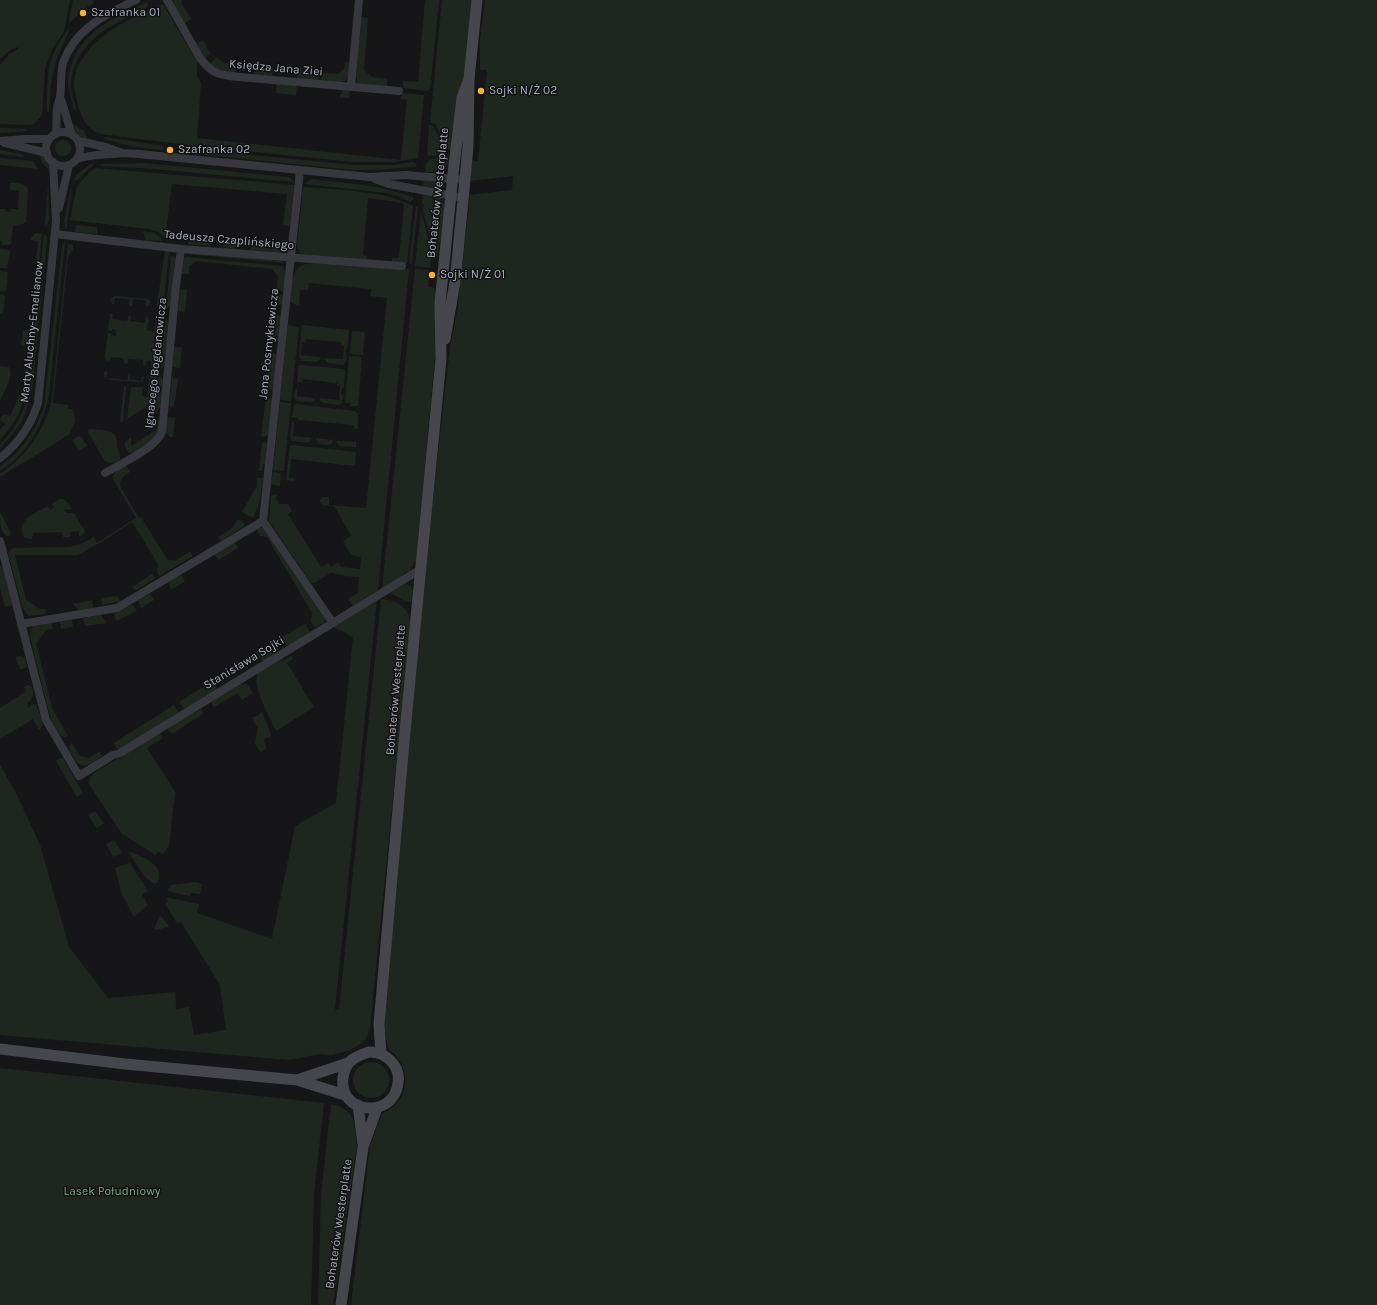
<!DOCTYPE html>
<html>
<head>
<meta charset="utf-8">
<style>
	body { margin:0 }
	canvas { display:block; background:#161618 }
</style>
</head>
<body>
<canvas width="1377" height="1305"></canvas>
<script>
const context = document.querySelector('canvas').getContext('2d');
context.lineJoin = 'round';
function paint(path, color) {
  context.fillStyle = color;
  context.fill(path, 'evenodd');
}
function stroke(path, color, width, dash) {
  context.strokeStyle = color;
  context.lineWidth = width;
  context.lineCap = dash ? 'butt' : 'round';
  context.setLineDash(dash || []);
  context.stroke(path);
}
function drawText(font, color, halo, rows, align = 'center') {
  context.font = font + ' Karla,sans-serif';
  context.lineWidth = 3;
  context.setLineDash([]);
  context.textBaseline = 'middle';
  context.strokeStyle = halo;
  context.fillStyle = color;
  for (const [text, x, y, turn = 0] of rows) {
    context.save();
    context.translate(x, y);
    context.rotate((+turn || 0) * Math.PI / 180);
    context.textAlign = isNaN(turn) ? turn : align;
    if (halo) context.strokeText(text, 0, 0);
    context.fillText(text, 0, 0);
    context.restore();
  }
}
paint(new Path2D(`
	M 0,0 L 70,0 L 64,31 L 52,49 L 45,69 L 42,115 L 33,125 L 0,124 L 0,65 L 8,55 L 18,49 L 18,47 L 11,50 L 0,59 Z
	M 73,0 L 93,0 L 94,3 L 78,13 L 78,15 L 69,23 Z
	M 173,0 L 182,0 L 181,3 L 191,19 L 184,24 L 176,10 Z
	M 425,0 L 439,0 L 430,88 L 427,91 L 403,88 L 403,81 L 418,82 Z
	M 442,0 L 472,0 L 464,81 L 452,150 L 449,150 L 435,124 L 430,122 Z
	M 485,0 L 1377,0 L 1377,1305 L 351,1305 L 370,1145 L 382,1114 C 405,1103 412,1082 399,1060 C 397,1056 391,1053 389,1049 C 386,1043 385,1028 384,1022 L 402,812 L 436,471 L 450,347 L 458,307 L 470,195 L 512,190 L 513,176 L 470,181 L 471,160 L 478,161 L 487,70 L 480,70 L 480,40 Z
	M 147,2 L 148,5 L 146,8 C 119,22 93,31 78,59 C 75,66 71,75 71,83 C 70,91 74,100 76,107 L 74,110 C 72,101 69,92 68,83 C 68,73 71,64 75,56 C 89,27 119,16 147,2 Z
	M 163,4 L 197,62 L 197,76 L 201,83 L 197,138 L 401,160 L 407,100 L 401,99 L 402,93 L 424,95 L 418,158 L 394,162 L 354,162 L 196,146 L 101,134 C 87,130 81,118 78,104 C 77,98 74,90 74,83 C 74,74 78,65 83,58 C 102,29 134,18 163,4 Z
	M 360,17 L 368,18 L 364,70 L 372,77 L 387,79 L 387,88 L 359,85 L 359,83 L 357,83 L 357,77 L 356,77 Z
	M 71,26 L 56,60 L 51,84 L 49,112 L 47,112 C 46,106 47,99 47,93 C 48,62 52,51 71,26 Z
	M 203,40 L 210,53 L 206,58 L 204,58 L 196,44 Z
	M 216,57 L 224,63 L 234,64 L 235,71 L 233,73 L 217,70 L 210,64 Z
	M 345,62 L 350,62 L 349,77 L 347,77 L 346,81 L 343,81 L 343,83 L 321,81 L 322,73 L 338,74 L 344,69 Z
	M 255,67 L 273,68 L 272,76 L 255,75 Z
	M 297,70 L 320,73 L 319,81 L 297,78 Z
	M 277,84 L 297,85 L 296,95 L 276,93 Z
	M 343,90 L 350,90 L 349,98 L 339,98 Z
	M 73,124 L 84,131 L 89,141 L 78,135 Z
	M 429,125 L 433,126 L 447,151 L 446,154 L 427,156 Z
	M 0,128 L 27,129 L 27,131 L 0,133 Z
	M 105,137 L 164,146 L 163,150 L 136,147 L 103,139 Z
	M55 148a8 8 0 1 1 16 0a8 8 0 1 1-16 0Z
	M 179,148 L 354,165 L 395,165 L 412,162 L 417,164 L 416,166 C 395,169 374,170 353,170 L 178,152 Z
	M 0,150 L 25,155 L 22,157 L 0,154 Z
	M 39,154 L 47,159 L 51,171 L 43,164 Z
	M 444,157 L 451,157 C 447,171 438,172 425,172 L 426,163 L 428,163 L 428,160 Z
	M 0,158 L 33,161 L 38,169 L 0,165 Z
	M 144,163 L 288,177 L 291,178 L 294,182 L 143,168 L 100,166 L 101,164 Z
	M 91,164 L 94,164 L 77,180 L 73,181 L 77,174 Z
	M 96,168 L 294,185 L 290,226 L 283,225 L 287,194 L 172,184 L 165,238 L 158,232 L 149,229 L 70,220 L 77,186 L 91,171 Z
	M 311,179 C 345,183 380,185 413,197 L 413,200 L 410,202 L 400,197 L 387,193 L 304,184 Z
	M 424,180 L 440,183 L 445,187 L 440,189 L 423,186 Z
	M 10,183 C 17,183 26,183 28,190 L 26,222 L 18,226 L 13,226 L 11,244 L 9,245 L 2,245 L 2,242 L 0,241 L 0,209 L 5,209 L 5,211 L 11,212 L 11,209 L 18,209 L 19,191 L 10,190 Z
	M 48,185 L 49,220 L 48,223 L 45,226 Z
	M 303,187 C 338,190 382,190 413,206 L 407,263 L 406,264 L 392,262 L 392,258 L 399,258 L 404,203 L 368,198 L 363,255 L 367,256 L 366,261 L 303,255 L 299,252 L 297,246 Z
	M 71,188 L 72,189 L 66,230 L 64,222 Z
	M 423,193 C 427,194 434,195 438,197 C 454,205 438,243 437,257 L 435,257 L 423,210 L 424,205 L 422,204 Z
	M 416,206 L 418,207 L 412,264 L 410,264 L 409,262 Z
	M 421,211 L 432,253 L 430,268 L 415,266 Z
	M 76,225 L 97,227 L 98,234 L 75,232 Z
	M 143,231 L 154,233 L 162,239 L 162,241 L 145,240 Z
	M 37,233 L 42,234 L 26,393 C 20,412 15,425 0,439 L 0,430 L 5,424 L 0,420 L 3,414 L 10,416 L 22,390 L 25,382 L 27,346 L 21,345 L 23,330 L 30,330 L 38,242 L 31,240 L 31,239 L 34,234 Z
	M 44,234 L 47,237 L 47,240 L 32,389 C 27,415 19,430 0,448 L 0,444 C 15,430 23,414 28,395 Z
	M 189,237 L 212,239 L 211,246 L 188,244 Z
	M 223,240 L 236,241 L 235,249 L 223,247 Z
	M 282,240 L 289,240 L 288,246 L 283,253 L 251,250 L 252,243 L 274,245 Z
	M 65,241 L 49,394 C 44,424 27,455 0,471 L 0,467 C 21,451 35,432 44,407 L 62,246 Z
	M 68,244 L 73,245 L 73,249 L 68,257 L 53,403 L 68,405 L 68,409 L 73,409 L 75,421 L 70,434 L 0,477 L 0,474 C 27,456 45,430 52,399 Z
	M 0,249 L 8,250 L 10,251 L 7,268 L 0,268 Z
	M 165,251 L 169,251 L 163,309 L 158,308 L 157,304 Z
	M 192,253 L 280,261 L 284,263 L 188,254 Z
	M 173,256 L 175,257 L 170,306 L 166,309 L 171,257 Z
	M 186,257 L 282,266 L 286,273 L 284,291 L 277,290 L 278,276 L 272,269 L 197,261 L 189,266 L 189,274 L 182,274 L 183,260 Z
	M 312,262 L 409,269 L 378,590 L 353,606 L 348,599 L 358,593 L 359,577 L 345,576 L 344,575 L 331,573 L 314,583 L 311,583 L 269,521 L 271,497 L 272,495 L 277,494 L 276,500 L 278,501 L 278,504 L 288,504 L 292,511 L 288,514 L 321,567 L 329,563 L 331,567 L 338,562 L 341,567 L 360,569 L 361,557 L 351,555 L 343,541 L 351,536 L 335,507 L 334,506 L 322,505 L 320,500 L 323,497 L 329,497 L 329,505 L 366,508 L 387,298 L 370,296 L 371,289 L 309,283 L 308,290 L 300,290 L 299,306 L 290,302 C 292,288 291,262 311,264 Z
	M 415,269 L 430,270 L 428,287 L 434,288 L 436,300 L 436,345 L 416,562 L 414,562 L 413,566 L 411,567 L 410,570 L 382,589 Z
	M 0,271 L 7,272 L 8,273 L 6,290 L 4,292 L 0,291 Z
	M 182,289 L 187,290 L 185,312 L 178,311 L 180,291 Z
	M 0,294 L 4,295 L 5,297 L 3,313 L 1,314 L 0,314 Z
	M 277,294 L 283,295 L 283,305 L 276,304 Z
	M 114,296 L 147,299 L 150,301 L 150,305 L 146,307 L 146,300 L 133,299 L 132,305 L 131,306 L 129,304 L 129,299 L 115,298 L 114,304 L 112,304 L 111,299 Z
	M 110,314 L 113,314 L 112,319 L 127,321 L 129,315 L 131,316 L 130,321 L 145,323 L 146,317 L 148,316 L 149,322 L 148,324 L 147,330 L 155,332 L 156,318 L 159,317 L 163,317 L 157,369 L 153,369 L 151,367 L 151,361 L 147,361 L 145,366 L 143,365 L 143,360 L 128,359 L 128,363 L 125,364 L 123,358 L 111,357 L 110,361 L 106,360 L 105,356 L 108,333 L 111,333 L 111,335 L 116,336 L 116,330 L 112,329 L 112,331 L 108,330 Z
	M 274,315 L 281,315 L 279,336 L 272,336 Z
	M 165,318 L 169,323 L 164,365 L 163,368 L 160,369 Z
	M 288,325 L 299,327 L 291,401 L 280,400 Z
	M 302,325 L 349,330 L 347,349 L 346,350 L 345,354 L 347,356 L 346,362 L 343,365 L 327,363 L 324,358 L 343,359 L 344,346 L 341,345 L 341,342 L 306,339 L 306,342 L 302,342 L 301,355 L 320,357 L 320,360 L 316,362 L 302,361 L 299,357 Z
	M 352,331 L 365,332 L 363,355 L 350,354 Z
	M 174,347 L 182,347 L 180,368 L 172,367 Z
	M 271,353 L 277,354 L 273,390 L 266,389 Z
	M 349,356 L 362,357 L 358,406 L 350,406 L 350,403 L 345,403 Z
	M 301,365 L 343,369 L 345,370 L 344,387 L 342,388 L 341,394 L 343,396 L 342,403 L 339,405 L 323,403 L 320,401 L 320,398 L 339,400 L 340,386 L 337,386 L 337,383 L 302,379 L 302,382 L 298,382 L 297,396 L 315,398 L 315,401 L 312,402 L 296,401 L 294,397 L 295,391 L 297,389 L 298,366 Z
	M 0,366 L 9,367 C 14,377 4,391 0,401 Z
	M 107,371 L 107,378 L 127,380 L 129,374 L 130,375 L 130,380 L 141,381 L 142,377 L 144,375 L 143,382 L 110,380 L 104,377 L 104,372 Z
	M 150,376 L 157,376 L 154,402 L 127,419 L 131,387 L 144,387 L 142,389 L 142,396 L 147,397 Z
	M 159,376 L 163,380 L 160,407 L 156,414 L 148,409 L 156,404 Z
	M 172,378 L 178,379 L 174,407 L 169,406 Z
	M 124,386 L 126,386 L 126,388 L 123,419 L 122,422 L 120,423 Z
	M 266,398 L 273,398 L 268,435 L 265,437 L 261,436 Z
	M 280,402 L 291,403 L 284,471 L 273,470 Z
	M 296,404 L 355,411 L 358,414 L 358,429 L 354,428 L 354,425 L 298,420 L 298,418 L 292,417 L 294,405 Z
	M 169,417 L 175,418 L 173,437 L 170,437 L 165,432 L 167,419 Z
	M 159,420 L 161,424 L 155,439 L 139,450 L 132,453 L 127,451 L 125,446 L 125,442 L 131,437 L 131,446 L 156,430 Z
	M 292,422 L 294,422 L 293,436 L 312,438 L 309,443 L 292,441 L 290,438 Z
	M 89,429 C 97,430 108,429 114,434 C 117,437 117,442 117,446 C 118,454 127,462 109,463 L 104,460 L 89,434 L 88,432 Z
	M 79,436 L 82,438 L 87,446 L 79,451 L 72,440 Z
	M 316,438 L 333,440 L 332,443 L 329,445 L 318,444 Z
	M 356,438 L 356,447 L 339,446 L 337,443 L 337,441 L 355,442 Z
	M 262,442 L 267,443 L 265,464 L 263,464 L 262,471 L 259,471 Z
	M 292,445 L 356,452 L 355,466 L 291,459 L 289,478 L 294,478 L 294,481 L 286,480 L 290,446 Z
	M 126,465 L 130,472 C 123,476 118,480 121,488 L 139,518 L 141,517 L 167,559 L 175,561 L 190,552 L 193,556 L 159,576 L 157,572 L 158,564 L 132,522 L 98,544 L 78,555 L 15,555 L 26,600 L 40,609 L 45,609 L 46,614 L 28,616 L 22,606 L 8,553 L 13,548 L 69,547 L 81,544 L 94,537 L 97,543 L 136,518 L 112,477 L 116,471 Z
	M 273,472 L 281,473 L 280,486 L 273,485 L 271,483 Z
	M 257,478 L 263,478 C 261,492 260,505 253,518 L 242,512 L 257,486 Z
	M 59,499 L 63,499 L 68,503 L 72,509 L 64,510 L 66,513 L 74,513 L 85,531 L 84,534 L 79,537 L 79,531 L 70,532 L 70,537 L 63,537 L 61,532 L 33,533 L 32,539 L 25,538 L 23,536 C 17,518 35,514 48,506 L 50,510 L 54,507 L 52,504 Z
	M 0,512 L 10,531 L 11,534 L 8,537 C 0,533 0,521 0,512 Z
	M 238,519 L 244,523 L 245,526 L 220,541 L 218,537 L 232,528 Z
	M 260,527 L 261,528 L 263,527 L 324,615 L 323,615 L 325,619 L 324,622 L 315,628 L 311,621 L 312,613 L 267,537 L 260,536 L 256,529 Z
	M 234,541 L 238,548 L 218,560 L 214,553 Z
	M 0,565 L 3,568 L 12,605 L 5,607 L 0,587 Z
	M 180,573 L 185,581 L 171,590 L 168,581 Z
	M 152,574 L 155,578 L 135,591 L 132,587 Z
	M 405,584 L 410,585 L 413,591 L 411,602 L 407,602 L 390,593 Z
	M 150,594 L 154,600 L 141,608 L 138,600 Z
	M 118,596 L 120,601 L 102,605 L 101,598 Z
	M 381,599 C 390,599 402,603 407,612 C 409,615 410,620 410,625 L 370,1028 L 366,1039 L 360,1044 L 350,1050 L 332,1055 L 319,1054 L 289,1060 L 0,1035 L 0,764 L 18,797 L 40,845 L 69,947 L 108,998 L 175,992 L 176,1009 L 189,1007 L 194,1035 L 226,1030 L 220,985 L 181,922 L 177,923 L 165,904 L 168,901 L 165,897 L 199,904 L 197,913 L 272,939 L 295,826 L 336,803 L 353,637 L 334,627 L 377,600 L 335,1009 L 339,1010 Z
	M 92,600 L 93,608 C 82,611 80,613 73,604 Z
	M 132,604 L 137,611 L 116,621 L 114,614 Z
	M 101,615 L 106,623 L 85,626 L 83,618 Z
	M 72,620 L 73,627 L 61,629 L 60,622 Z
	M 51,622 L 53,629 L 46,630 L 36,644 L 52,708 L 68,736 L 65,737 L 61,736 L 52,721 L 48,709 L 30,636 L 31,629 L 35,625 Z
	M 305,624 L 310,632 L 287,646 L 282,637 Z
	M 272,644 L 278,652 L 263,661 L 256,654 Z
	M 20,656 L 25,658 L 27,667 L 20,670 L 16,657 Z
	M 291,656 L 293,659 L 287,663 L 314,707 L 276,731 C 271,719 248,681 260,671 C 269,664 281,662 291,656 Z
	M 213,681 L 216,685 L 216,691 L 185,710 L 179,702 Z
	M 244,684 L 247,684 L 253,693 L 242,700 L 238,693 L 214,707 L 211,703 C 217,694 233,686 244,684 Z
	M 28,685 L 32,687 C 34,694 34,698 27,703 L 28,708 L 33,704 L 36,705 C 39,713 47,725 39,730 L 33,719 L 0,739 L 0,708 L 25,692 L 24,687 Z
	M 174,705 L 179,713 L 131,743 L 117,749 L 114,743 Z
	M 201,709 L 204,713 L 172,734 L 168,730 L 168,727 Z
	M 262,713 L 268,726 L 271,736 L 264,739 L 266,749 L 260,752 L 255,743 L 258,729 L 252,718 Z
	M 159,733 L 163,738 L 147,748 L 175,792 L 169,846 L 163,854 L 157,852 L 156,855 L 122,834 L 89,784 L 90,777 L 94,773 Z
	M 72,743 L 80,756 L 89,758 L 99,751 L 102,756 C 92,762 82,773 74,758 C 71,754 69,751 69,746 Z
	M 62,757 L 83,793 L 77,797 L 56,761 Z
	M 95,811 L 104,823 L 97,828 L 88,815 Z
	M 114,840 L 122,853 L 113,857 L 106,844 Z
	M 128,851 C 141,857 165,863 158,882 L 155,884 L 147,879 L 143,874 Z
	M 130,863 L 148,891 L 142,895 L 148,905 L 134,917 L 122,895 L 115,868 Z
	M 196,882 L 202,884 L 200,894 L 191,893 L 190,896 L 167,891 L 171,885 Z
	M 160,915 L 169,926 L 157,930 L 154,929 Z
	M353 1080a18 18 0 1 1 36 0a18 18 0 1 1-36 0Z
	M 0,1068 L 324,1103 L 314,1194 L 311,1305 L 0,1305 Z
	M 331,1104 C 335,1105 342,1107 346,1110 C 356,1118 356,1134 357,1145 L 333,1305 L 318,1305 L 321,1195 Z`), '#1e261f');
stroke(new Path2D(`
	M 167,0 L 200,58 C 212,74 219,75 239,77 L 399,91
	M 351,86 L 359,0
	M 60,97 C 65,109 67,122 72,134
	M46 149a17 17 0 1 1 34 0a17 17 0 1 1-34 0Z
	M 56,134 C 57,125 56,117 57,109 C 57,105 59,101 60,97 C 62,86 60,74 63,63 C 75,29 106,14 136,0
	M 0,141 L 24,139 L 49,139
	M 79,141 L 109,148 L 122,153 L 139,154 L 370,177 L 406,175 L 465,180
	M 5,143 L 47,153
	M 77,159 C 91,154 107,155 122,153
	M 375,179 L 389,184 L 464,198
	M 59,208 L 69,165
	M 55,234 L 181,249 L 402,266
	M 0,458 C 18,444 31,425 38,403 L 56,221 L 53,162
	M 105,473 C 120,464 156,448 162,432 L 176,285 L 181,249
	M 263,521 L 333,623
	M 0,541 L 46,720 L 79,776 L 113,755 L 120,753 L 421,569
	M 21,624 L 117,608 L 263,521 L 300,170`), '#37383d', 8);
stroke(new Path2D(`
	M 445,339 L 455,282 L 464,190 L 468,146 L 469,79 L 477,0
	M 0,1049 L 125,1064 L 297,1080 L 345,1095
	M 369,1052 C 385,1051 401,1066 398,1083 C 394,1120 338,1114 343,1078 C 345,1061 354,1057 369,1052 Z
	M 381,1054 L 379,1024 L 404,742 L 441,359 L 440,303 L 453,174 L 462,98 L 469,79
	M 297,1080 L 348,1063
	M 358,1105 L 363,1144
	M 341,1305 L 363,1147 L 377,1108`), '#45474d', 11);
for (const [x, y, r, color] of [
	[83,13,4,"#f2b134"],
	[481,91,4,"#f2b134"],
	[170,150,4,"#f2b134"],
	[432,275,4,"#f2b134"]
]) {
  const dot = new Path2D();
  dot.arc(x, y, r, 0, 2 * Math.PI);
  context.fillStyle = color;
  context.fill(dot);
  stroke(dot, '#111113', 1.5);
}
drawText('12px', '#a8adb8', '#111113', [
	["Szafranka 01",91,13],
	["Sojki N/Ż 02",489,91],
	["Szafranka 02",178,150],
	["Sojki N/Ż 01",440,275]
], 'left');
drawText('12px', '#a8adb8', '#111113', [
	["Księdza Jana Ziei",276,68,5],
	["Bohaterów Westerplatte",438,193,-84],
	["Tadeusza Czaplińskiego",229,240,5],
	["Marty Aluchny-Emelianow",32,332,-84],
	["Jana Posmykiewicza",269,344,-84],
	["Ignacego Bogdanowicza",156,363,-84],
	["Stanisława Sojki",244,663,-31],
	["Bohaterów Westerplatte",396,690,-85],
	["Bohaterów Westerplatte",339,1224,-82]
]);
drawText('12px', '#7fa381', '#111113', [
	["Lasek Południowy",112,1192]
]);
</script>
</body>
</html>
